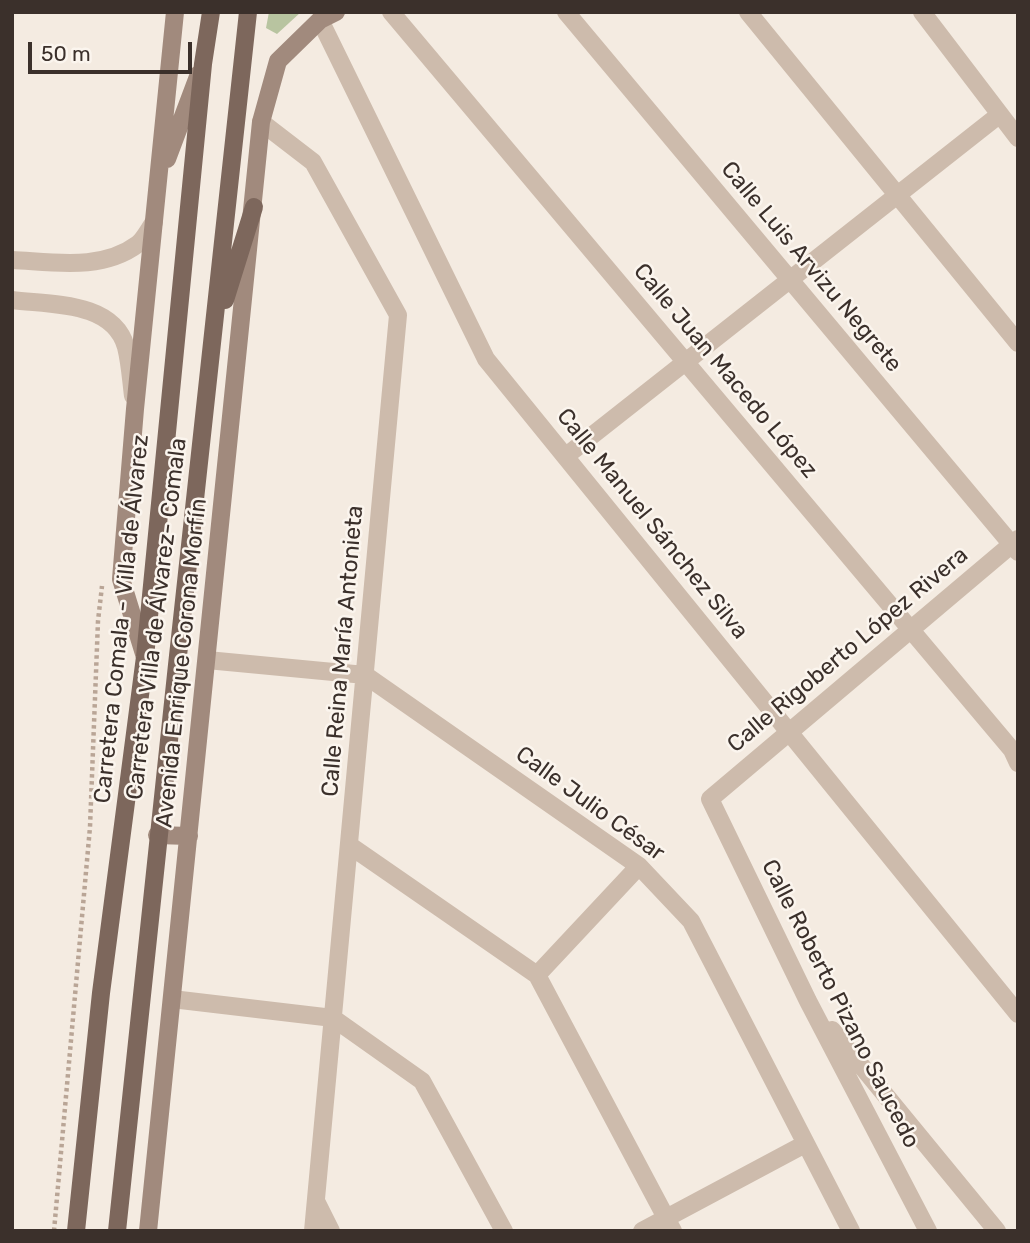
<!DOCTYPE html>
<html>
<head>
<meta charset="utf-8">
<style>
	body { margin:0 }
	#map { position:relative; width:1030px; height:1243px; overflow:hidden; background:#f4ebe1; font-family:Rubik,sans-serif }
	canvas { display:block }
	.frame { position:absolute; inset:0; border:14px solid #3b302b; pointer-events:none }
	.scale { position:absolute; left:28px; top:42px; width:164px; height:32px; box-sizing:border-box; border:4px solid #3b302b; border-top:0; padding-left:9px; font-size:21px; line-height:24px; white-space:nowrap; color:#3b302b; -webkit-text-stroke:5px #fbf5ee; paint-order:stroke }
</style>
</head>
<body>
<div id="map">
<canvas width="1030" height="1243"></canvas>
<div class="frame"></div>
<div class="scale">50 m</div>
</div>
<script>
const context = document.querySelector('canvas').getContext('2d');
context.lineJoin = 'round';
function paint(path, color) {
  context.fillStyle = color;
  context.fill(path, 'evenodd');
}
function stroke(path, color, width, dash) {
  context.strokeStyle = color;
  context.lineWidth = width;
  context.lineCap = dash ? 'butt' : 'round';
  context.setLineDash(dash || []);
  context.stroke(path);
}
function drawText(font, color, halo, rows, align = 'center') {
  context.font = font + ' Rubik,sans-serif';
  context.lineWidth = 5;
  context.setLineDash([]);
  context.textBaseline = 'middle';
  context.strokeStyle = halo;
  context.fillStyle = color;
  for (const [text, x, y, turn = 0] of rows) {
    context.save();
    context.translate(x, y);
    context.rotate((+turn || 0) * Math.PI / 180);
    context.textAlign = isNaN(turn) ? turn : align;
    if (halo) context.strokeText(text, 0, 0);
    context.fillText(text, 0, 0);
    context.restore();
  }
}
paint(new Path2D(`
	M 269,12 L 301,12 L 277,34 L 266,28 Z`), '#b8c4a0');
stroke(new Path2D(`
	M 54,1231 L 90,827 L 98,621 L 102,586`), '#b9a596', 4.5, [3.5, 3.5]);
stroke(new Path2D(`
	M 391,12 L 1012,750 L 1018,763
	M 566,12 L 1018,552
	M 748,12 L 1018,343
	M 922,12 L 1018,138
	M 320,20 L 486,359 L 1018,1014
	M 261,122 L 313,162 L 398,315 L 313,1231
	M 12,260 C 54,262 102,271 138,244 C 144,239 149,229 154,222
	M 12,300 C 51,305 113,301 126,347 C 130,363 131,380 133,396
	M 566,456 L 999,115
	M 207,660 L 365,675 L 639,866 L 691,921 L 851,1231
	M 349,845 L 537,975 L 673,1231
	M 537,975 L 639,866
	M 172,999 L 333,1018 L 422,1081 L 504,1231
	M 832,1030 L 997,1231
	M 317,1203 L 331,1231
	M 642,1231 L 805,1144
	M 928,1231 L 808,1001 L 710,799 L 1018,539`), '#cdbbac', 18);
stroke(new Path2D(`
	M 167,159 L 199,74
	M 145,657 L 121,579 L 135,409 L 175,12
	M 157,835 L 189,836
	M 148,1231 L 261,122 L 278,61 L 320,20 L 336,12`), '#a18a7d', 18);
stroke(new Path2D(`
	M 225,300 L 254,207
	M 76,1231 L 101,993 L 145,657 L 203,64 L 211,12
	M 117,1231 C 158,824 205,419 248,12`), '#7d675c', 18);
drawText('23px', '#3b302b', '#fbf5ee', [
	["Calle Luis Arvizu Negrete",811,267,50],
	["Calle Juan Macedo López",725,371,50],
	["Calle Manuel Sánchez Silva",652,524,51],
	["Carretera Comala - Villa de Álvarez",122,619,-84],
	["Carretera Villa de Álvarez- Comala",157,619,-83],
	["Calle Rigoberto López Rivera",848,650,-40],
	["Calle Reina María Antonieta",343,651,-85],
	["Avenida Enrique Corona Morfín",182,663,-84],
	["Calle Julio César",590,804,36],
	["Calle Roberto Pizano Saucedo",840,1004,63]
]);
</script>
</body>
</html>
